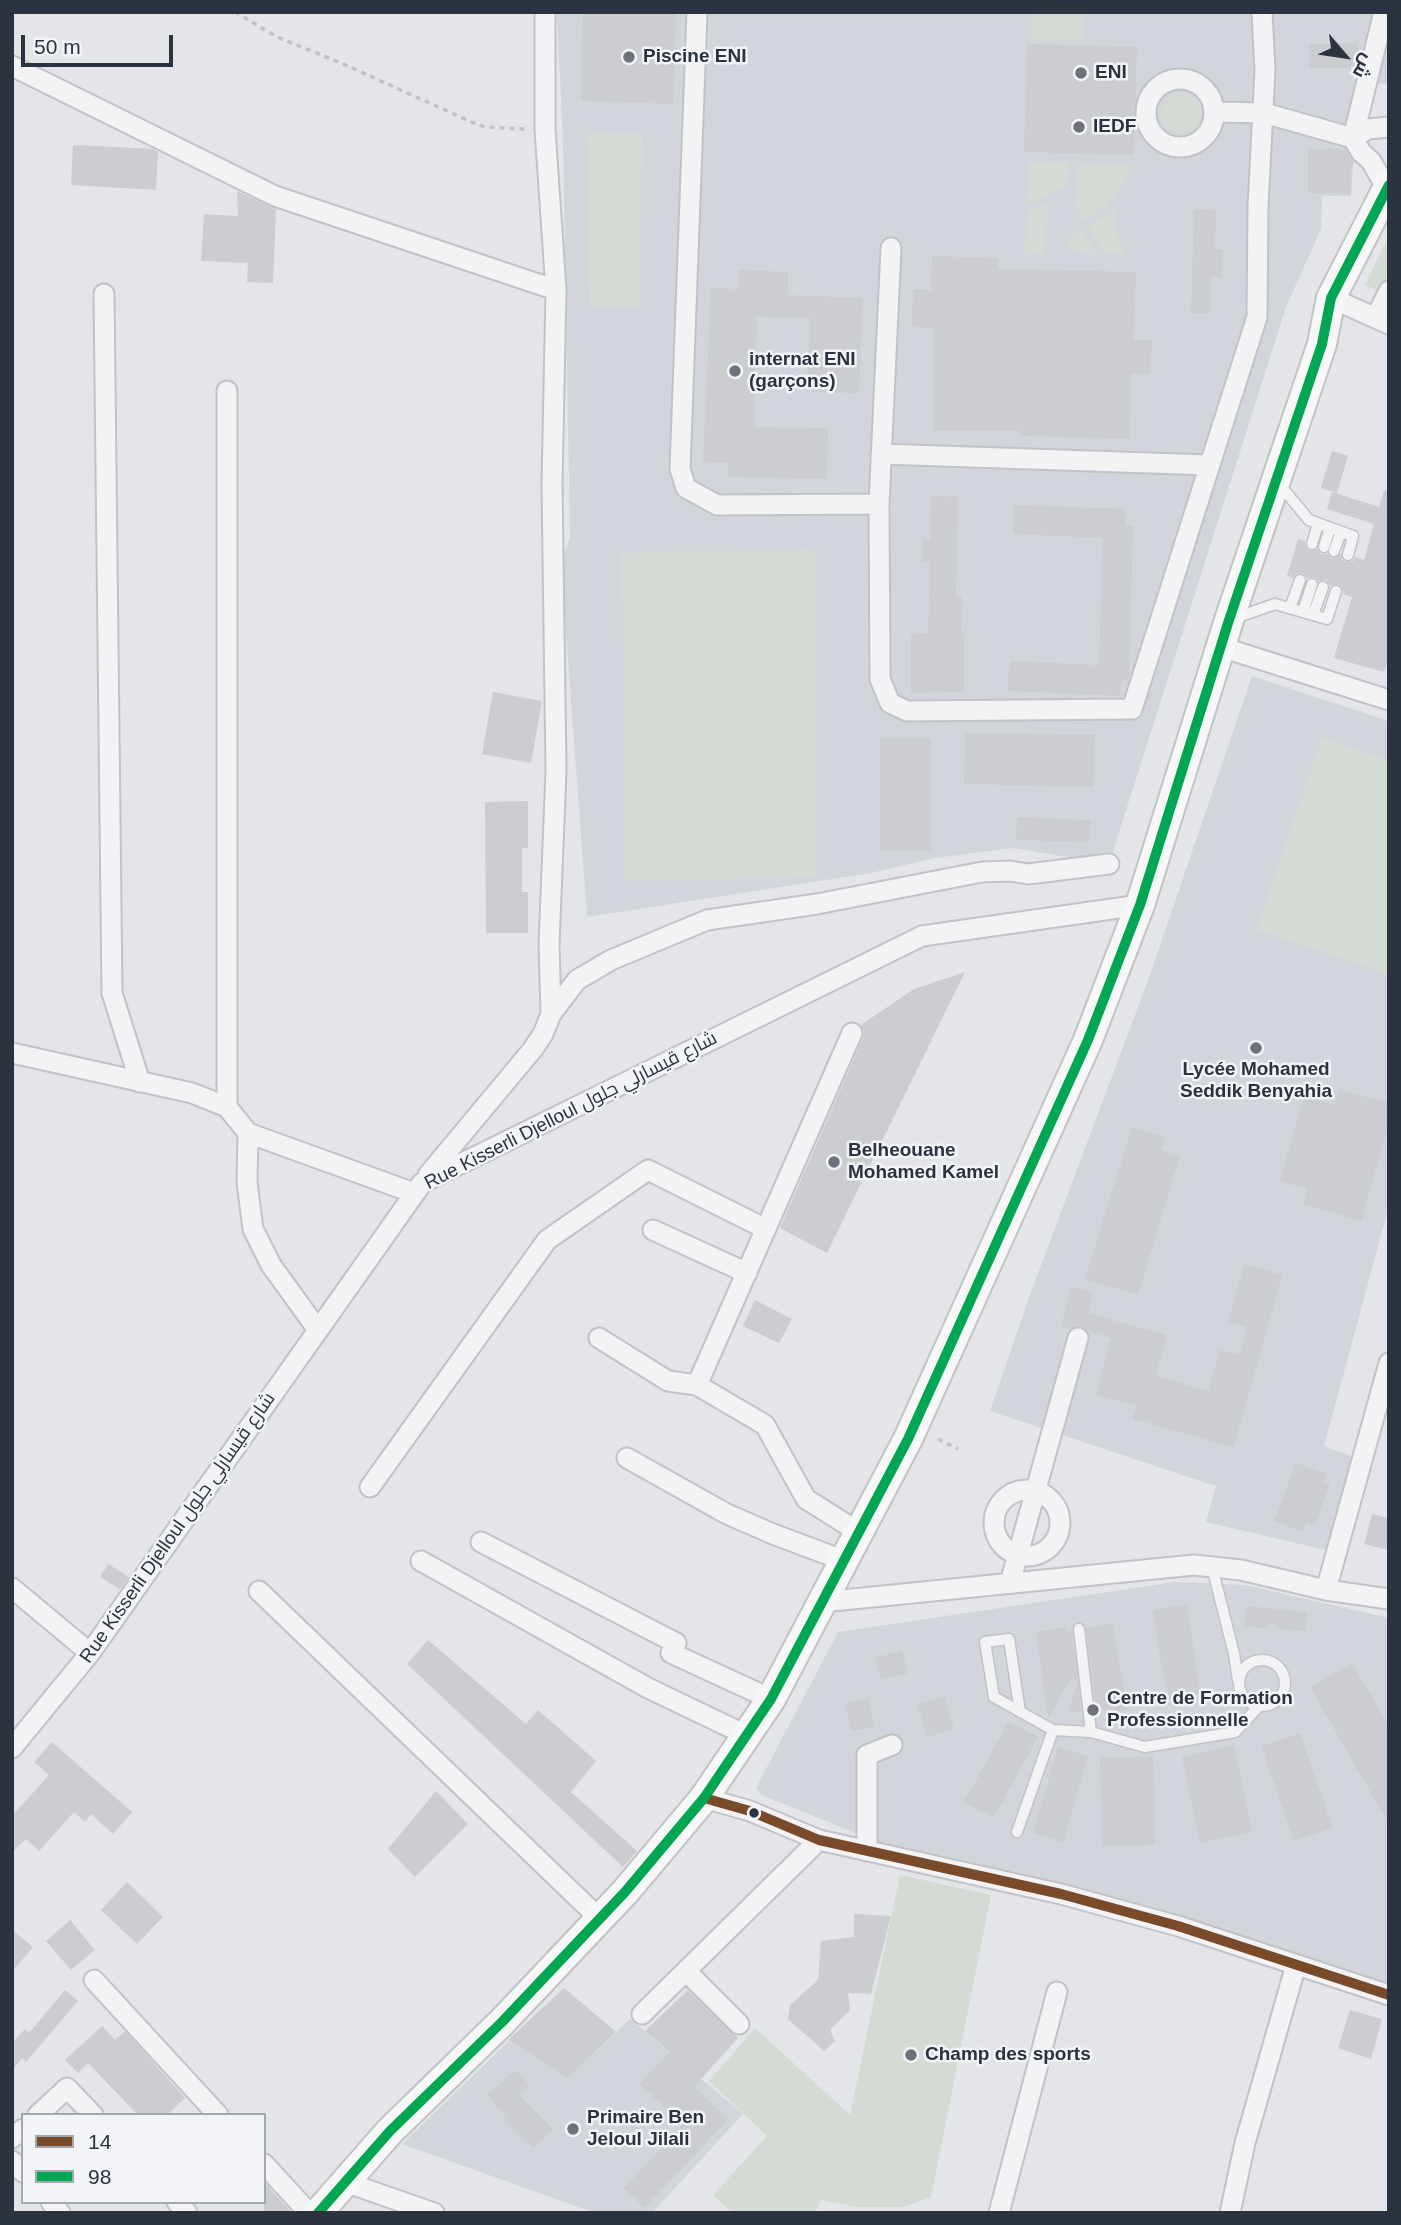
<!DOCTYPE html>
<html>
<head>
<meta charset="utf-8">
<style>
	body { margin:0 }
	#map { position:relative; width:1401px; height:2225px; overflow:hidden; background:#e3e5e8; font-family:Arial,Cairo,sans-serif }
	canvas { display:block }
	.frame { position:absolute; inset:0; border:14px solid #2c3340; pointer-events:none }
	.legend { position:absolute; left:21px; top:2113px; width:245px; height:91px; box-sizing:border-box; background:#f2f4f7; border:2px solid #a3a7ae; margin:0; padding:9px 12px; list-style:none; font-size:21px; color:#2c3340 }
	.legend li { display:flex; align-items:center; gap:14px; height:35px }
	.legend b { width:35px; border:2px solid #a3a7ae }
	.north { position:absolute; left:1310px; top:21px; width:70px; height:70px; -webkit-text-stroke:5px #f2f4f7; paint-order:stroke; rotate:119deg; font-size:19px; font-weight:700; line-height:28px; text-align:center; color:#2c3340 }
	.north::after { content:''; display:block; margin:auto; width:24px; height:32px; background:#2c3340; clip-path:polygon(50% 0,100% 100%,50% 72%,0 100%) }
	.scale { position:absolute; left:21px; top:35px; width:152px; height:32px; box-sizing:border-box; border:4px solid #2c3340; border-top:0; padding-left:9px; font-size:21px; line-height:24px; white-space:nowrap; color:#2c3340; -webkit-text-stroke:5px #f2f4f7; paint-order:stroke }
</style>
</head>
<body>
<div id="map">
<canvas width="1401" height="2225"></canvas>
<div class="frame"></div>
<ul class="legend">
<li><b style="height:9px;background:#7a4b2a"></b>14</li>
<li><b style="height:9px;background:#00a651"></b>98</li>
</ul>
<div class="north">ش</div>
<div class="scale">50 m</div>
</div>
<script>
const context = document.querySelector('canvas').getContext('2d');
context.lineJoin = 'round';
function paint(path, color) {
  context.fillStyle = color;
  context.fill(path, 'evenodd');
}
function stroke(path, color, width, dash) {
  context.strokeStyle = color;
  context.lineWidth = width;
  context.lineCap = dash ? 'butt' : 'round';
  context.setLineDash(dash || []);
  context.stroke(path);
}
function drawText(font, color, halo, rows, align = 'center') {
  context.font = font + ' Arial,Cairo,sans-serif';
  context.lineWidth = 5;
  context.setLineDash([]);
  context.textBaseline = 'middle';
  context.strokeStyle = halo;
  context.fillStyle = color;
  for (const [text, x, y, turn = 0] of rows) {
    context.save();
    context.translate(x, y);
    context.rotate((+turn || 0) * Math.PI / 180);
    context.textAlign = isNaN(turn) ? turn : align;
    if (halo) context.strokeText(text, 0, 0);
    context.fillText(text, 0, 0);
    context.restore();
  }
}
paint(new Path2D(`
	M 557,12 L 1389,12 L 1389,84 L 1356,83 L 1355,141 L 1351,196 L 1322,196 L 1321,229 L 1286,307 L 1109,864 L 1014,848 L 935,858 L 871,873 L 587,917 L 561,565 L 570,538 L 563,143 Z
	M 1252,676 L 1389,721 L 1389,1206 L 1324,1446 L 1353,1457 L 1326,1550 L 1206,1522 L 1216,1486 L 990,1411 L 1031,1292 L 1150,975 Z
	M 1175,1582 L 1245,1585 L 1389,1618 L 1389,1987 L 1057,1890 L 877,1842 L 762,1795 L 756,1788 L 838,1632 Z
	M 630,2019 L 743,2114 L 652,2213 L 595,2213 L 402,2144 L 509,2041 L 568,2079 Z`), '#d2d5db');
paint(new Path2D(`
	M 1031,12 L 1084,12 L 1083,40 L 1031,39 Z
	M1161 113a20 20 0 1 1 40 0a20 20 0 1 1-40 0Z
	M 588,133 L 642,133 L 640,306 L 590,306 Z
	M 1030,162 L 1069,163 L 1067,185 L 1027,206 Z
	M 1129,165 C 1128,189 1103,209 1084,221 L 1075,207 L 1079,166 Z
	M 1048,204 L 1044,253 L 1025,254 L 1027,212 Z
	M 1115,209 L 1114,226 L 1126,254 L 1104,254 L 1088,228 Z
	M 1080,228 L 1098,255 L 1069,249 L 1070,235 Z
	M 1389,235 L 1389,274 L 1380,292 L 1365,285 Z
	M 815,550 L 817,878 L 625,880 L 622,552 Z
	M 1322,738 L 1389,761 L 1389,974 L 1257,930 Z
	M 900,1875 L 991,1895 L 931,2197 L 903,2207 L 857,2207 L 821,2200 L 815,2213 L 733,2213 L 713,2195 L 767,2136 L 709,2081 L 755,2028 L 850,2115 Z`), '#d4dbd4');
paint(new Path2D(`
	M 583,12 L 676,12 L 673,104 L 581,101 Z
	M 1358,43 L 1358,68 L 1310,68 L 1310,44 Z
	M 1027,44 L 1137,47 L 1134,155 L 1024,152 Z
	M 73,145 L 153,149 L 158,152 L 156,190 L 71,185 Z
	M 1308,149 L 1345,149 L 1354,162 L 1351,170 L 1350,194 L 1308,193 Z
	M 237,191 L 276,209 L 273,283 L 247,282 L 248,263 L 201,261 L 204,214 L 238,216 Z
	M 1194,209 L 1216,210 L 1215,249 L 1223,249 L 1222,278 L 1211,277 L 1210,313 L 1191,313 Z
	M 932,256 L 998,258 L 998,269 L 1136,272 L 1134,340 L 1152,340 L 1150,374 L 1131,374 L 1129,439 L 1019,436 L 1020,431 L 934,431 L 934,328 L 912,327 L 913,289 L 931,290 Z
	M 739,270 L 788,272 L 788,295 L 863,298 L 859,393 L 813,392 L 813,381 L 807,380 L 810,318 L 757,317 L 754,427 L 828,428 L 827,479 L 728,477 L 728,463 L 703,462 L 711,288 L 739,289 Z
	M 1332,451 L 1348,456 L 1337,493 L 1321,488 Z
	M 1384,490 L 1389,491 L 1389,657 L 1384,672 L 1334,658 L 1352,597 L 1343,594 L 1342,587 L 1338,584 L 1330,586 L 1326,580 L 1319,581 L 1314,577 L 1307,578 L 1302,573 L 1296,574 L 1293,578 L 1287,576 L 1298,539 L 1305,541 L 1305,546 L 1309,551 L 1317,549 L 1321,554 L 1327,554 L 1332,558 L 1341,554 L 1342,560 L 1347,562 L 1353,561 L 1355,557 L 1364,560 L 1374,524 L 1327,509 L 1332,492 L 1379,507 Z
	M 931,496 L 958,497 L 956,597 L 962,597 L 961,633 L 964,633 L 964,692 L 911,693 L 911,634 L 928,633 L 930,562 L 922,562 L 922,539 L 930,540 Z
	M 1013,505 L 1126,509 L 1125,526 L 1133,526 L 1129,679 L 1121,680 L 1120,696 L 1007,691 L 1010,661 L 1099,665 L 1103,538 L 1013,534 Z
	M 493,692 L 542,701 L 531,763 L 482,754 Z
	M 965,733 L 1095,735 L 1094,787 L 964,784 Z
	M 880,738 L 931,738 L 931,851 L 880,851 Z
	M 528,801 L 528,848 L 522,848 L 522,892 L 528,892 L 528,933 L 486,933 L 485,802 Z
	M 1017,817 L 1090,820 L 1089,842 L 1016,840 Z
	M 965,972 L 827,1253 L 780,1228 L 863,1038 L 864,1031 L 861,1025 L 914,989 Z
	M 1339,1090 L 1389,1103 L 1389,1124 L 1361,1221 L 1303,1204 L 1307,1189 L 1280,1181 L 1304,1096 L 1334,1105 Z
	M 1132,1127 L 1165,1137 L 1161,1150 L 1180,1155 L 1138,1295 L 1085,1279 Z
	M 1244,1264 L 1282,1275 L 1234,1447 L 1133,1419 L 1137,1406 L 1096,1395 L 1111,1338 L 1088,1332 L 1081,1326 L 1071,1328 L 1061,1326 L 1071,1287 L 1093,1292 L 1088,1313 L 1167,1335 L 1156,1376 L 1208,1391 L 1220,1350 L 1239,1355 L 1247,1328 L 1228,1322 Z
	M 755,1300 L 792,1319 L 779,1343 L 743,1326 Z
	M 1296,1463 L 1327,1474 L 1325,1482 L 1330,1484 L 1315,1525 L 1306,1522 L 1303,1532 L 1274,1521 Z
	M 1372,1514 L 1389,1518 L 1389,1550 L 1364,1544 Z
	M 108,1564 L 129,1577 L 120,1589 L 100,1577 Z
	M 1187,1605 L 1200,1694 L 1169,1698 L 1161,1663 L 1153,1610 Z
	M 1246,1606 L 1307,1612 L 1305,1631 L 1277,1629 L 1273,1622 L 1262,1628 L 1244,1626 Z
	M 1112,1623 L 1128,1710 L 1105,1715 L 1104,1708 L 1096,1709 L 1086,1628 Z
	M 1066,1627 L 1066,1632 L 1072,1631 L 1078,1681 L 1071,1678 L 1048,1719 L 1036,1632 Z
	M 428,1640 L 526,1724 L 538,1710 L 596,1761 L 571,1792 L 637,1851 L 623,1867 L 407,1664 Z
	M 902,1650 L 908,1673 L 881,1680 L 875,1658 Z
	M 1352,1663 L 1389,1727 L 1389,1824 L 1310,1687 Z
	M 1078,1681 L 1081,1711 L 1068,1713 Z
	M 944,1696 L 954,1729 L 927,1737 L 917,1704 Z
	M 869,1699 L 874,1727 L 851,1731 L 845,1703 Z
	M 1009,1721 L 1038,1737 L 993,1818 L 964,1802 Z
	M 1300,1733 L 1333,1828 L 1294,1841 L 1261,1746 Z
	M 52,1742 L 132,1812 L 113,1834 L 91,1814 L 85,1822 L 74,1812 L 39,1851 L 26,1839 L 12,1852 L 12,1816 L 49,1775 L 34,1762 Z
	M 1234,1745 L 1252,1832 L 1200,1843 L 1182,1757 Z
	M 1058,1747 L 1088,1756 L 1063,1842 L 1033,1833 Z
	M 1153,1757 L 1155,1845 L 1102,1846 L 1100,1758 Z
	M 436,1791 L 468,1824 L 415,1877 L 388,1849 Z
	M 127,1882 L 163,1917 L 137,1944 L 101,1910 Z
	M 854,1914 L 891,1916 L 871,1994 L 848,1993 L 850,2010 L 830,2030 L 835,2041 L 824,2051 L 788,2019 L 790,2005 L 818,1980 L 821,1941 L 854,1937 Z
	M 70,1920 L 95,1950 L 71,1970 L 46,1941 Z
	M 12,1930 L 33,1947 L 12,1972 Z
	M 564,1988 L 616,2032 L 568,2079 L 508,2040 Z
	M 65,1990 L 78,2001 L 26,2062 L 22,2058 L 12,2071 L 12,2043 L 25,2029 L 29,2033 Z
	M 688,1990 L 738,2038 L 694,2087 L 728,2119 L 645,2208 L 624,2188 L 683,2125 L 639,2084 L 670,2052 L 645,2031 Z
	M 1350,2010 L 1382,2019 L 1371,2059 L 1338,2048 Z
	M 102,2026 L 115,2040 L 125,2031 L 185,2098 L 167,2115 L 138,2115 L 88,2063 L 78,2073 L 65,2060 Z
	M 516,2070 L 530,2086 L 519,2095 L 553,2129 L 533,2148 L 504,2119 L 506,2117 L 487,2095 Z
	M 264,2182 L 292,2213 L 264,2213 Z`), '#cccdd0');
const lane = new Path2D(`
	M 1279,484 L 1309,520 L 1353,536 L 1348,555
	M 1312,544 L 1318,524
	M 1324,547 L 1330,528
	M 1334,551 L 1341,532
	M 1290,608 L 1300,580
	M 1303,612 L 1312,584
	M 1313,615 L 1323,587
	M 1235,618 L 1275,604 L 1327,619 L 1336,591
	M 1212,1567 L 1234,1654 L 1238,1680
	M 1079,1629 L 1091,1732
	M1239 1683a23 23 0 1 1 46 0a23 23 0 1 1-46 0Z
	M 1020,1712 L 1009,1639 L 985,1642 L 994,1697 L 1053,1730 L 1091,1732 L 1145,1747 L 1235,1732 L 1259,1706
	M 1017,1832 L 1053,1730`);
const street = new Path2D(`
	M 697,12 L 680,469 L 686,488 L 717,505 L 879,504 L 880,679 L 890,703 L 907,711 L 1132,709 L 1257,317 L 1258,206 L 1265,70 L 1262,12
	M 1384,12 L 1353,138 L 1361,152 L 1371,161 L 1387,189
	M 12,66 L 275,196 L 556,290
	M1146 113a34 34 0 1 1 68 0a34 34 0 1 1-68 0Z
	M 1214,112 L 1264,113 L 1353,138 L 1368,129 L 1389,127
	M 104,294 L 112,993 L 140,1082
	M 1331,298 L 1389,324
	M 1376,317 L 1389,291
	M 227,391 L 227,1107
	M 881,454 L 1210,465
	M 879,504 L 891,248
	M 1221,647 L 1389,700
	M 551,1014 L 577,980 L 611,960 L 707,920 L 817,904 L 982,872 L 1010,871 L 1028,874 L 1109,864
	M 12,1053 L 192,1093 L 227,1107 L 248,1133 L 247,1182 L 253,1229 L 271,1265 L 318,1330
	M 248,1133 L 414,1193
	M 428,1175 L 533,1049 L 543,1034 L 551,1014 L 549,944 L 556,771 L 552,484 L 556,290 L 545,129 L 545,12
	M 653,1230 L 747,1273
	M 599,1338 L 668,1381 L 697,1385 L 765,1425 L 806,1499 L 860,1533
	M 697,1385 L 852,1033
	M 627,1458 L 727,1514 L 773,1534 L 845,1561
	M 370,1487 L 547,1240 L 648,1170 L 766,1229
	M994 1523a33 33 0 1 1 66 0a33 33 0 1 1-66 0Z
	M 481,1542 L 676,1643 L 671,1653 L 771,1699
	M 421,1561 L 648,1688 L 748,1736
	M 1010,1583 L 1078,1338
	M 12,1588 L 90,1653
	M 1326,1590 L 1389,1363
	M 259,1591 L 601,1920
	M 822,1602 L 1194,1565 L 1241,1570 L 1326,1590 L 1389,1599
	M 12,1748 L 90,1653 L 422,1183 L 922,936 L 1140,905
	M 704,1798 L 750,1811 L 819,1840 L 1061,1894 L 1178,1926 L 1389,1995
	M 867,1851 L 867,1755 L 892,1745
	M 686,1971 L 739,2024
	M 94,1980 L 218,2115
	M 642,2014 L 819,1840
	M 38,2115 L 67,2088 L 93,2115
	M 12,2138 L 23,2129
	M 12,2161 L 23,2172
	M 264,2164 L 309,2213
	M 345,2182 L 434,2213
	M 51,2202 L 60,2213
	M 177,2202 L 187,2213
	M 999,2213 L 1057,1992
	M 1230,2213 L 1245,2143 L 1296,1965`);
const secondary = new Path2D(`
	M 318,2213 L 390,2131 L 502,2022 L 625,1892 L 704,1798 L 771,1699 L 908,1439 L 1088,1040 L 1140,905 L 1229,620 L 1322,344 L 1331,298 L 1389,185`);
stroke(lane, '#c2c3c6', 13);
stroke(street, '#c2c3c6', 23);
stroke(secondary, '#c2c3c6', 32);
stroke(new Path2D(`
	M 235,12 L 277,37 L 341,63 L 476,124 L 486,127 L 525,129
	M 938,1439 L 958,1449`), '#c1c3c7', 3.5, [5, 5]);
stroke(lane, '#f3f3f5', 10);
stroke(street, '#f3f3f5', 19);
stroke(secondary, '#f7f7f7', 28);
stroke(new Path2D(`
	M 704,1798 L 750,1811 L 819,1840 L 1061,1894 L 1178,1926 L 1389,1995`), '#7a4b2a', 10);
stroke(new Path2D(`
	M 318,2213 L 390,2131 L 502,2022 L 625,1892 L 704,1798 L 771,1699 L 908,1439 L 1088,1040 L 1140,905 L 1229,620 L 1322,344 L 1331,298 L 1389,185`), '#00a651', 10);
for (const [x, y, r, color] of [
	[629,57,7,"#6c717b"],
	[1081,73,7,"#6c717b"],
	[1079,127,7,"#6c717b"],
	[735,371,7,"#6c717b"],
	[1256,1048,7,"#6c717b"],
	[834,1162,7,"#6c717b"],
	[1093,1710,7,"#6c717b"],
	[754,1813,6,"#2c3340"],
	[911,2055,7,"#6c717b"],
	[573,2129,7,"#6c717b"]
]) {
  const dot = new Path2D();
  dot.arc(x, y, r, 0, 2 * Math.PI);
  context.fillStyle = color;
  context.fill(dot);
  stroke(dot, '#f2f4f7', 2.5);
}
drawText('bold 19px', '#2c3340', '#f2f4f7', [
	["Piscine ENI",643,57],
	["ENI",1095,73],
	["IEDF",1093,127],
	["internat ENI",749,360],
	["(garçons)",749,382],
	["Lycée Mohamed",1256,1070,"center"],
	["Seddik Benyahia",1256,1092,"center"],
	["Belheouane",848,1151],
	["Mohamed Kamel",848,1173],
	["Centre de Formation",1107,1699],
	["Professionnelle",1107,1721],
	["Champ des sports",925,2055],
	["Primaire Ben",587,2118],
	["Jeloul Jilali",587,2140]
], 'left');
drawText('19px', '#2c3340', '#f2f4f7', [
	["Rue Kisserli Djelloul شارع قيسارلي جلول",571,1111,-27],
	["Rue Kisserli Djelloul شارع قيسارلي جلول",178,1528,-55]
]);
</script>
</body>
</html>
